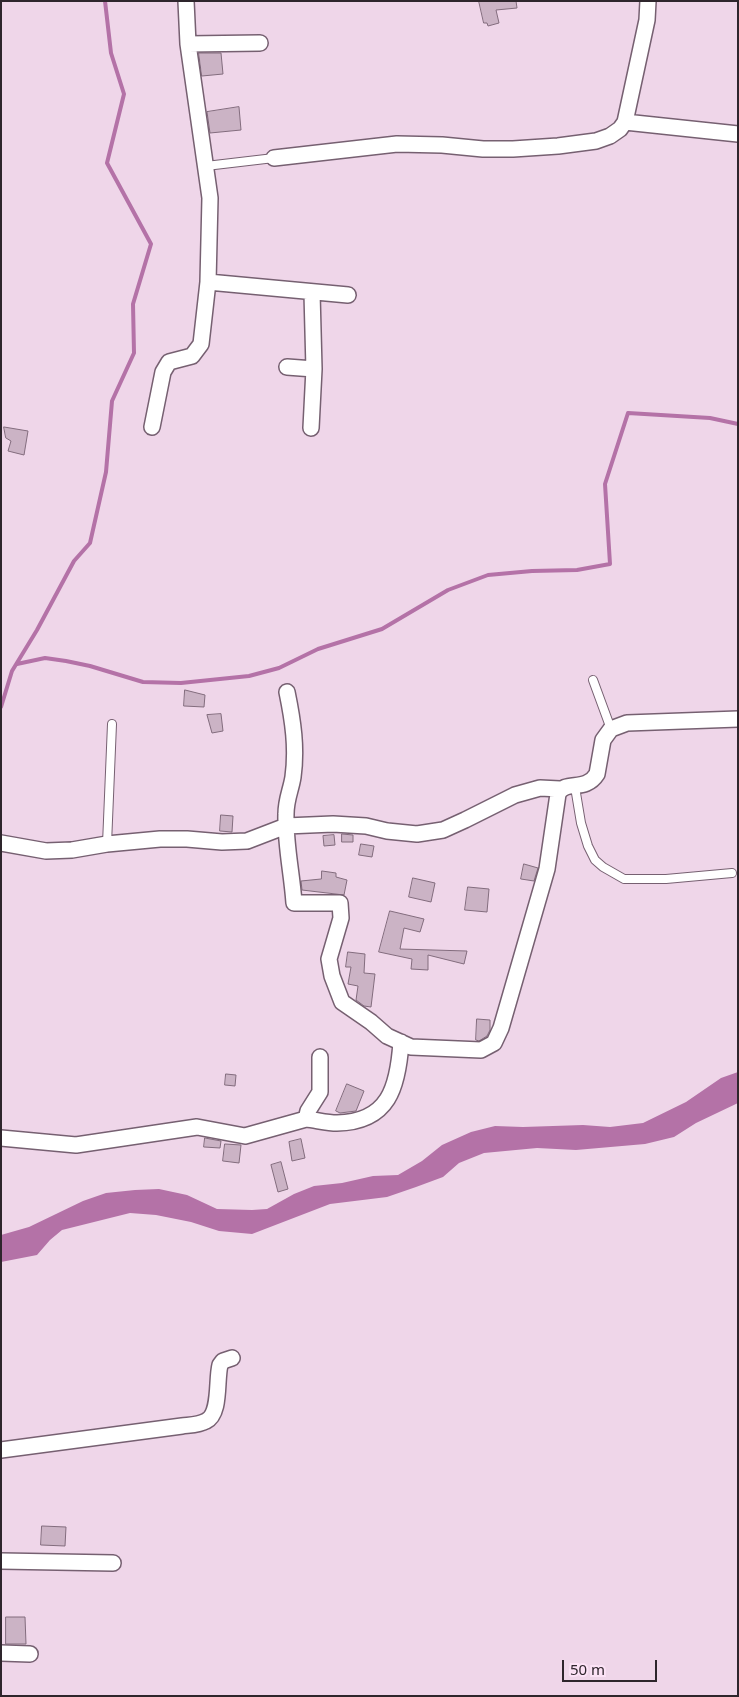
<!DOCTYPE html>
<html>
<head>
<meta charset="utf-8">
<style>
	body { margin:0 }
	#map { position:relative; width:739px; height:1697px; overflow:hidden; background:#efd6e9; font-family:"Noto Sans",sans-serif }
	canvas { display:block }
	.frame { position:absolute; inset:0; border:2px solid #2e252c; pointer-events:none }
	.scale { position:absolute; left:562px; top:1660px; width:95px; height:22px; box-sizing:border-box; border:2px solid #2e252c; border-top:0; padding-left:6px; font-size:15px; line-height:18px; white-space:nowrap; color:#2e252c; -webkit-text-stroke:4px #fce3f6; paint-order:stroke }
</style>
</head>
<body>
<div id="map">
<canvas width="739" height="1697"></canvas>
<div class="frame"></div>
<div class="scale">50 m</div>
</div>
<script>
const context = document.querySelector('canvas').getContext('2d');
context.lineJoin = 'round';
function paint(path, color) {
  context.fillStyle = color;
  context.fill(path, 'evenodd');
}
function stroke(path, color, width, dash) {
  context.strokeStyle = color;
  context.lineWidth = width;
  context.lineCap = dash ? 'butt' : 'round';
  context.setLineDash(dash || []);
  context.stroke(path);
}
paint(new Path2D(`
	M 738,1072 L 738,1103 L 696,1123 L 674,1137 L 645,1144 L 576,1150 L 537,1148 L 484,1153 L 459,1163 L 443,1177 L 416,1187 L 387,1197 L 330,1204 L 252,1234 L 219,1231 L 191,1222 L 156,1215 L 130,1213 L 62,1230 L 50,1240 L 37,1255 L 1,1262 L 1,1235 L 29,1227 L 83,1201 L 106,1193 L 135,1190 L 159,1189 L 187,1195 L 217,1209 L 252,1210 L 267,1209 L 294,1194 L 314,1186 L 342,1183 L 373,1176 L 398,1175 L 422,1161 L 442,1145 L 471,1132 L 495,1126 L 523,1127 L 583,1125 L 610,1127 L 643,1123 L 686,1102 L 721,1078 Z`), '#b472a7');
stroke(new Path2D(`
	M 17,664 L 45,658 L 66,661 L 90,666 L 143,682 L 181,683 L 249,676 L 279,668 L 318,649 L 382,629 L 448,590 L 488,575 L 532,571 L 577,570 L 610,564 L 605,484 L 628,413 L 710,418 L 738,424
	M 1,707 L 12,671 L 37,630 L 74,561 L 90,543 L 106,472 L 112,401 L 134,353 L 133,304 L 151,244 L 107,163 L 124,94 L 111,53 L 105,1`), '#b472a7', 4);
const building = new Path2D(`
	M 479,1 L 516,1 L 517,8 L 496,10 L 499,23 L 488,26 L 487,23 L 484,23 Z
	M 199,53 L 221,53 L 223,74 L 202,76 Z
	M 239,107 L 241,130 L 210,133 L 207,112 Z
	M 4,427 L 28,431 L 24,455 L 8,451 L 11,441 L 6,438 Z
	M 185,690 L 205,695 L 204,707 L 184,706 Z
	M 221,714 L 223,731 L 212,733 L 207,715 Z
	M 221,815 L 233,816 L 232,832 L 220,831 Z
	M 342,834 L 353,835 L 353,842 L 342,842 Z
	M 334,835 L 335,845 L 324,846 L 323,836 Z
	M 361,844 L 374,846 L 372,857 L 359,855 Z
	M 524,864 L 538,868 L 534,881 L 521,879 Z
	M 322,871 L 336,873 L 336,877 L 347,880 L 344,895 L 302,890 L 301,881 L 321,879 Z
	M 413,878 L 435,883 L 431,902 L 409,897 Z
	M 468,887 L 489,889 L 487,912 L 465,910 Z
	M 390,911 L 424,919 L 420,932 L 404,928 L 400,949 L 467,951 L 464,964 L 428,955 L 428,970 L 411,969 L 412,959 L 379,952 Z
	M 348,952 L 365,954 L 364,973 L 375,974 L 371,1007 L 364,1006 L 356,1000 L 358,986 L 348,984 L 351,967 L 346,967 Z
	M 477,1019 L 490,1020 L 490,1030 L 487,1036 L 479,1041 L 476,1040 Z
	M 226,1074 L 236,1075 L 235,1086 L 225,1085 Z
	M 347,1084 L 364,1091 L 356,1111 L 340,1113 L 336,1111 Z
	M 205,1138 L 221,1141 L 220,1148 L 204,1147 Z
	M 301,1139 L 305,1158 L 292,1161 L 289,1142 Z
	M 225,1144 L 241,1145 L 239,1163 L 223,1161 Z
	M 281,1162 L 288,1189 L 278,1192 L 271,1165 Z
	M 42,1526 L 66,1527 L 65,1546 L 41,1545 Z
	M 6,1617 L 25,1617 L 26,1644 L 6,1644 Z`);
paint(building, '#cbb3c5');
stroke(building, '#826c7d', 1);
const service = new Path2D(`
	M 206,166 L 274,158
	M 593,680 L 611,729
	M 575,787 L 581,823 L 588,846 L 595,860 L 603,867 L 624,879 L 666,879 L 732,873
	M 107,844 L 112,724`);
const minor = new Path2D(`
	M 186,1 L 188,44
	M 625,122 L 738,134
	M 274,158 L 397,144 L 442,145 L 483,149 L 513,149 L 558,146 L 596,141 L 610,136 L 620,129 L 625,122 L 647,20 L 648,1
	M 208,282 L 210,198 L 188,44 L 260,43
	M 287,367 L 314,369
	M 152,427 L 163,372 L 169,362 L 192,356 L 201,344 L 208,282 L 348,295
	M 311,428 L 314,369 L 312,293
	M 287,692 C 293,721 297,748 293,777 C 291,790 286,799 286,814 C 285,844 292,873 294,903 L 340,903 L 341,918 L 329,959 L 332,976 L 342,1002 L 371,1022 L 387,1036 L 411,1047 L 481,1050 L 494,1043 L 501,1028 L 547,869 L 558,794 C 565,779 585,793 597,774 L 603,740 L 611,729 L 627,723 L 738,719
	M 1,843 L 46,851 L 72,850 L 107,844 L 160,839 L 187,839 L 222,842 L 247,841 L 286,826 L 333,824 L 366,826 L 387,831 L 417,834 L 443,830 L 465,820 L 515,795 L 540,788 L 560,789
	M 306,1119 C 316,1120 327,1123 337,1123 C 389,1122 398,1087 401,1042
	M 1,1138 L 76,1145 L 197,1127 L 245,1136 L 306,1119 L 308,1111 L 320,1092 L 320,1057
	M 1,1450 L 182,1426 C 189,1425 199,1425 206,1421 C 221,1414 216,1380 220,1365 L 223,1361 L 232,1358
	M 1,1561 L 113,1563
	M 1,1653 L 30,1654`);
stroke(service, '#766071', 10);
stroke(minor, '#766071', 18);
stroke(service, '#fff', 8);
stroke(minor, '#fff', 15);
</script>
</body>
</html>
